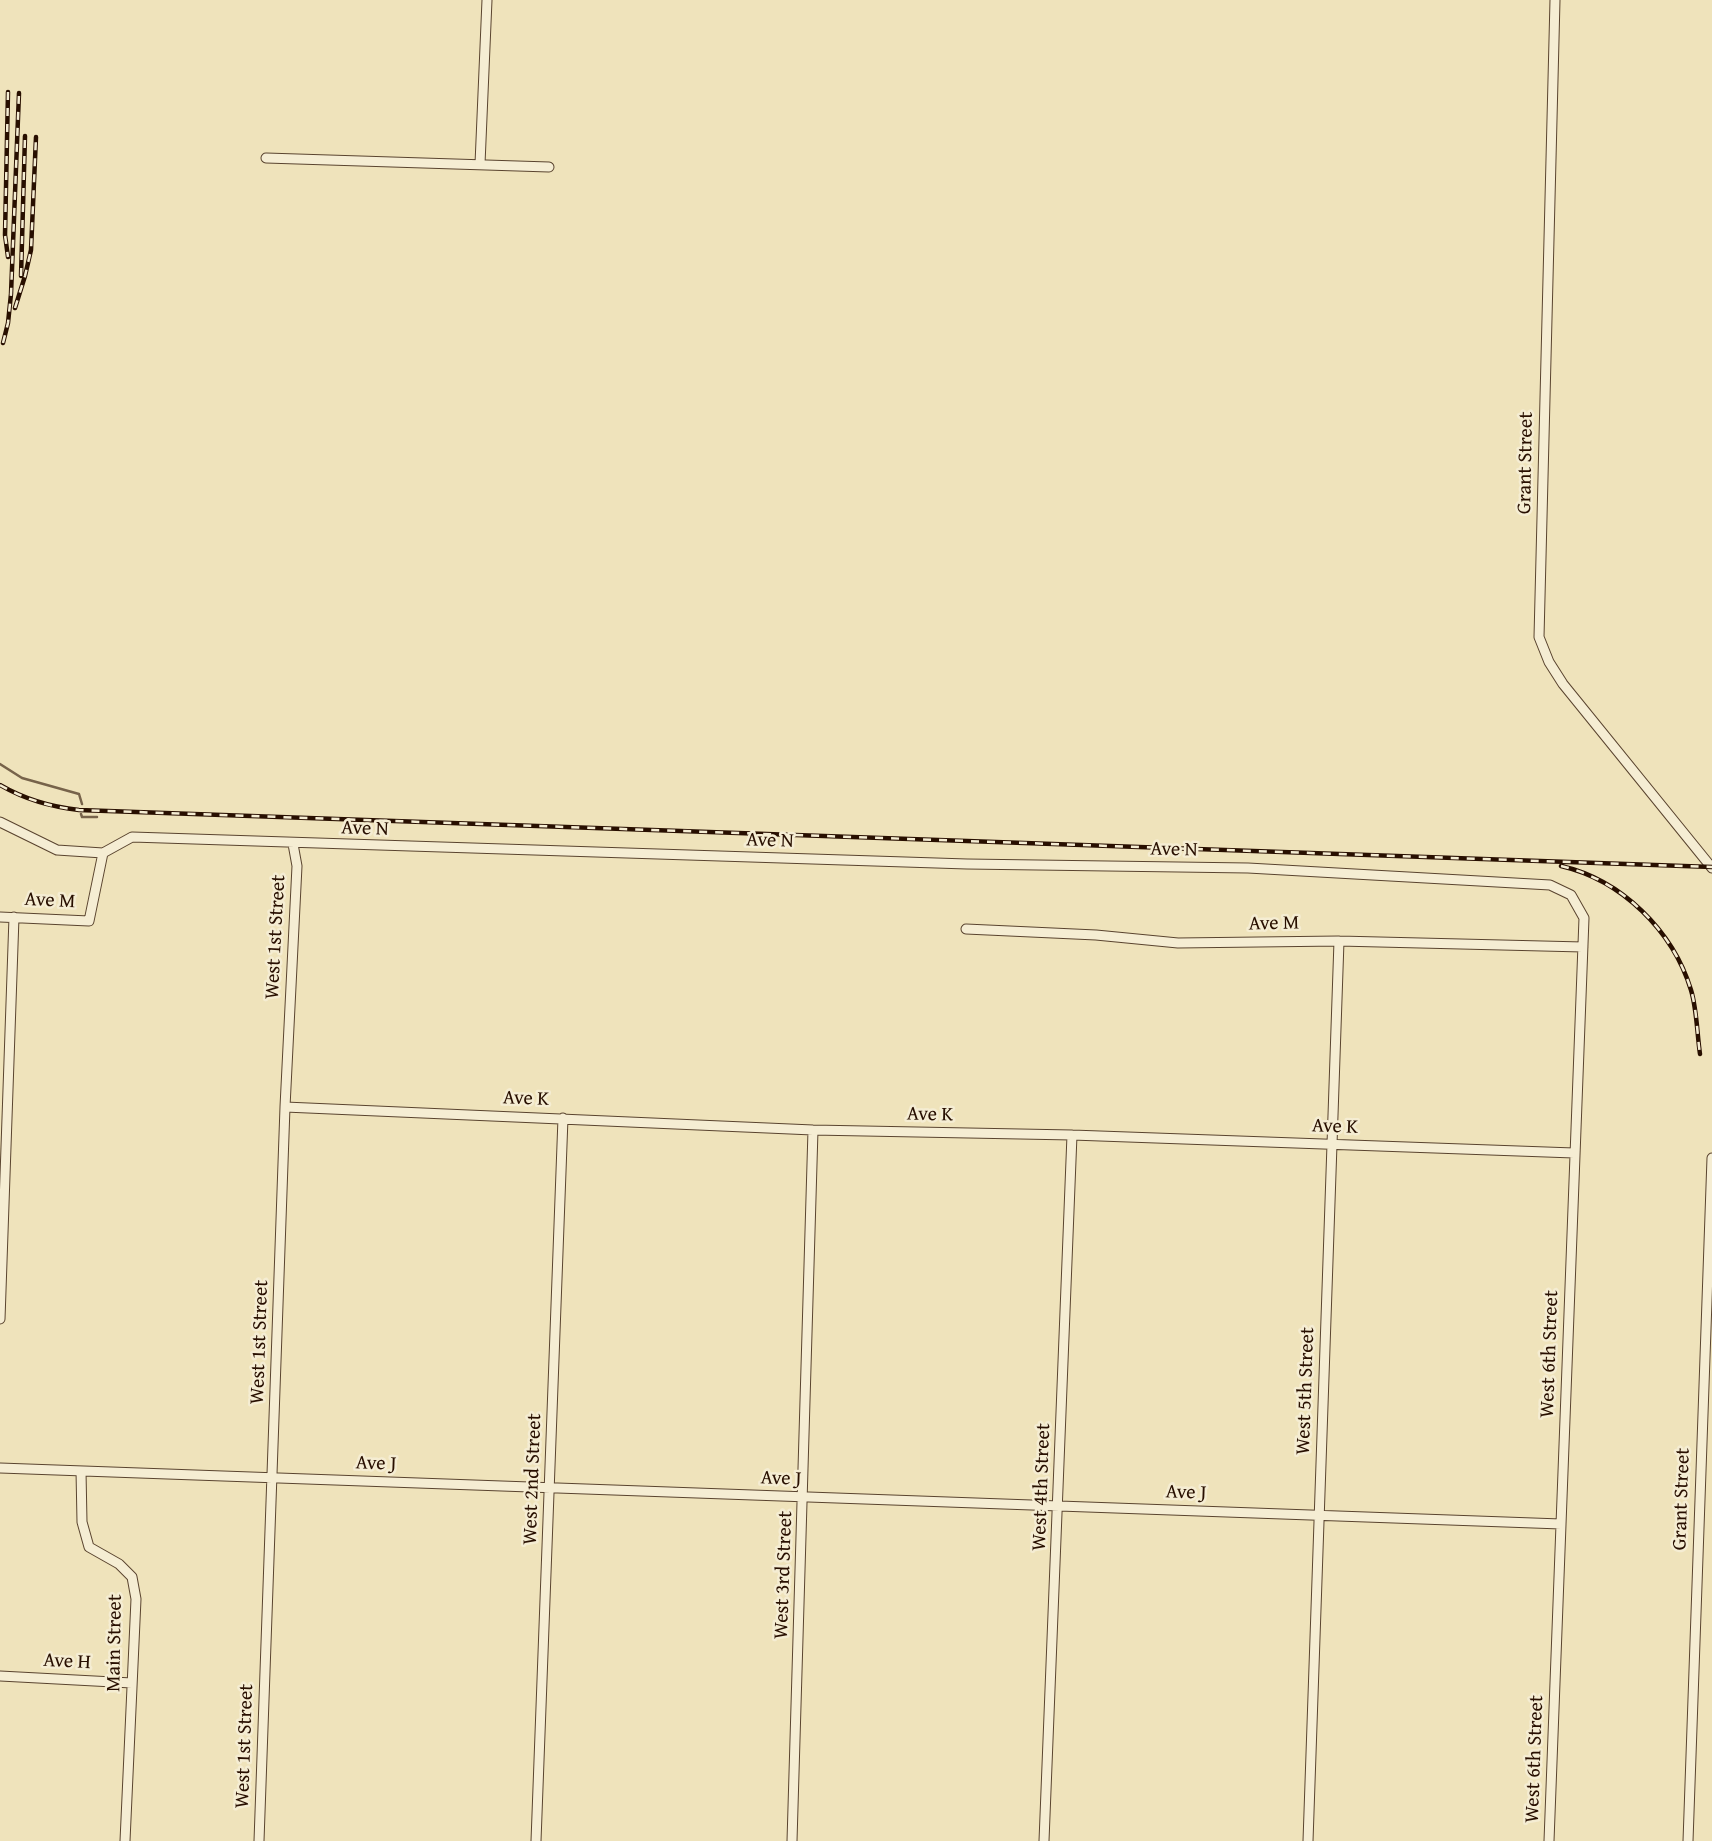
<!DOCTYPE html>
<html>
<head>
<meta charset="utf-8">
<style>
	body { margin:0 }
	canvas { display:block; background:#efe3bb }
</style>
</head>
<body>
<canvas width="1712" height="1841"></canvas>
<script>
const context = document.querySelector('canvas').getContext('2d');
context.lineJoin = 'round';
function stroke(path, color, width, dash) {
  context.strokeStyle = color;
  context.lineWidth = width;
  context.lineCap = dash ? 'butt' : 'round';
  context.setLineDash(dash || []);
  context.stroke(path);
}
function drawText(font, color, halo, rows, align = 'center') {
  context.font = font + ' "Gentium Book Plus",serif';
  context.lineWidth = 5;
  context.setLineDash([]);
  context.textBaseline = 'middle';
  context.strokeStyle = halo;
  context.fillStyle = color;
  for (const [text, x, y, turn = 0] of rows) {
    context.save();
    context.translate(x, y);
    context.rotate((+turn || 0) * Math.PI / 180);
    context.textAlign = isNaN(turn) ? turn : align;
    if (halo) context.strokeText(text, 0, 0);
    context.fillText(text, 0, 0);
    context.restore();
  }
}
stroke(new Path2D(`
	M 0,764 L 22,778 L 79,794 L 82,804
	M 81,814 L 82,817 L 97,817`), '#77634a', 2.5);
const minor = new Path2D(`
	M 1555,0 L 1539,637 L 1549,662 L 1563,684 L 1712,868
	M 266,158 L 549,167
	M 480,164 L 487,0
	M 0,822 L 57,850 L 103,853 L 132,837 L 967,864 L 1248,868 L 1550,885 L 1571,895 L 1584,918 L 1549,1841
	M 0,917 L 89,921 L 103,853
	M 966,929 L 1096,935 L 1178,943 L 1339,941 L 1583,947
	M 285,1107 L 813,1130 L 1072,1135 L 1574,1153
	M 0,1319 L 14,917
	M 0,1468 L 1561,1524
	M 81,1471 L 82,1522 L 89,1547 L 119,1564 L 132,1577 L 136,1599 L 125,1841
	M 0,1676 L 132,1683
	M 259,1841 L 285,1107 L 297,866 L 293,844
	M 536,1841 L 563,1118
	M 792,1841 L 813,1130
	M 1044,1841 L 1072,1135
	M 1308,1841 L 1339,941
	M 1688,1841 L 1712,1158`);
stroke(minor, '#5a442f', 11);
stroke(minor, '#f5edd3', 9);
const rail = new Path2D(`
	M 8,92 L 5,235 L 8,257
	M 21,276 L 25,136
	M 15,308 L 25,276 L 31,250 L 36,137
	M 3,343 L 8,323 L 11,294 L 19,93
	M 0,785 C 24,799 51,807 79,810 L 1712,867
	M 1561,866 C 1622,880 1673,931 1691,990 C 1697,1010 1697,1034 1700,1054`);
stroke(rail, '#280f00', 4.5);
stroke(rail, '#f5edd3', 2.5, [8]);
drawText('20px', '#280f00', '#f5edd3', [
	["Grant Street",1526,463,-89],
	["Ave N",365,829,2],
	["Ave N",770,841,2],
	["Ave N",1174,850,1],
	["Ave M",50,901,3],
	["Ave M",1274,924,-1],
	["West 1st Street",276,937,-87],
	["Ave K",526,1099,2],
	["Ave K",930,1115,1],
	["Ave K",1335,1127,2],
	["West 1st Street",260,1342,-88],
	["West 6th Street",1550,1354,-88],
	["West 5th Street",1306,1391,-88],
	["Ave J",376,1464,2],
	["West 2nd Street",533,1479,-88],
	["Ave J",781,1479,2],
	["West 4th Street",1042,1487,-88],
	["Ave J",1186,1493,2],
	["Grant Street",1682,1499,-88],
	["West 3rd Street",784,1575,-88],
	["Main Street",115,1643,-89],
	["Ave H",67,1662,3],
	["West 1st Street",245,1746,-88],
	["West 6th Street",1535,1759,-88]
]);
</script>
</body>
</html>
